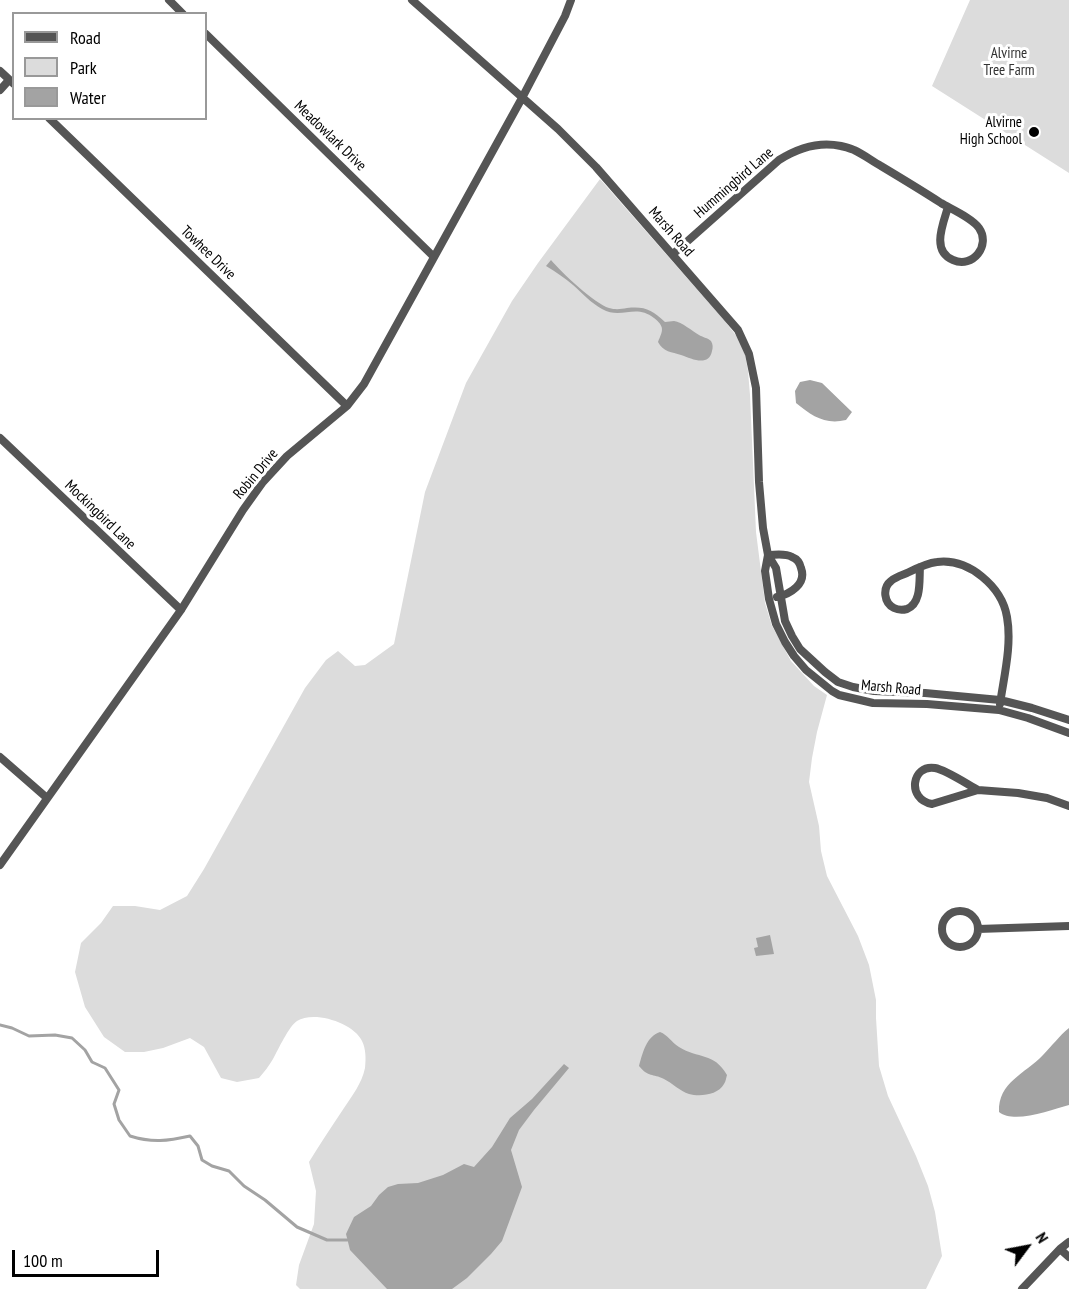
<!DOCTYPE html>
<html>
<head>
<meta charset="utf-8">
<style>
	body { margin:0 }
	#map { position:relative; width:1069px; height:1289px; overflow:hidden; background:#fff; font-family:"PT Sans Narrow",sans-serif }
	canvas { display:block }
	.legend { position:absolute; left:12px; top:12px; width:195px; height:108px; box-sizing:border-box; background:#fff; border:2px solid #999; margin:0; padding:8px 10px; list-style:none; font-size:18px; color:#000 }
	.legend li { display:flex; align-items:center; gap:12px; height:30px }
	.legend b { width:30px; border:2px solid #999 }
	.north { position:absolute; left:997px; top:1217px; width:60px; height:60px; -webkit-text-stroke:4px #fff; paint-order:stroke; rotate:58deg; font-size:16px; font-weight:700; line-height:24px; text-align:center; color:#000 }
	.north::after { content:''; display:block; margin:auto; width:21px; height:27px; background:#000; clip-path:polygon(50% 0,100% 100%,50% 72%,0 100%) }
	.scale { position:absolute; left:12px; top:1250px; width:147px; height:27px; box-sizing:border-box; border:3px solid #000; border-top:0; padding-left:8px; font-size:18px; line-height:21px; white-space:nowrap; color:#000; -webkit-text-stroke:4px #fff; paint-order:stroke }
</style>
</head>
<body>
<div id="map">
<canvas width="1069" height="1289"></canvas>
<ul class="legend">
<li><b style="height:8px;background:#555"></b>Road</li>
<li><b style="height:16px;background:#dcdcdc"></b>Park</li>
<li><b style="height:16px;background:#a3a3a3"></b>Water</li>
</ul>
<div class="north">N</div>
<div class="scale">100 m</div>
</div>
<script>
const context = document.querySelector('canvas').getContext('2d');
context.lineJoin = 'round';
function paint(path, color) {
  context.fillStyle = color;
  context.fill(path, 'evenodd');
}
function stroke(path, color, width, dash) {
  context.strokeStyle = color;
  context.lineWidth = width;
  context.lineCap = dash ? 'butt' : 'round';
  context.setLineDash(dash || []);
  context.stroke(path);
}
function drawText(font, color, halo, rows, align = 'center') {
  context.font = font + ' "PT Sans Narrow",sans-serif';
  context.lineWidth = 6;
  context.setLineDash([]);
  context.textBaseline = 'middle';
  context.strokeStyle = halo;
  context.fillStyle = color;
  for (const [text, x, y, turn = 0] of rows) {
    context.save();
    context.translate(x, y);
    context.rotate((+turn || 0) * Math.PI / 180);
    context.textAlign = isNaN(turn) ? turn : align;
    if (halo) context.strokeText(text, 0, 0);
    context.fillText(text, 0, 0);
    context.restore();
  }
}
paint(new Path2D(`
	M 970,0 L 1069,0 L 1069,173 L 932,86 Z
	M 600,179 L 724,320 L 738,338 L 745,354 L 748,371 L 750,395 L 756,532 L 765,603 L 772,626 L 791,661 L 814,686 L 827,695 L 817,732 L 812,758 L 809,782 L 819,826 L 821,851 L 827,876 L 858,936 L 869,965 L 876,1000 L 876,1018 L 879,1066 L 888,1096 L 916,1156 L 928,1186 L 935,1212 L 942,1256 L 926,1289 L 300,1289 L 296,1285 L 299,1265 L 314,1224 L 316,1191 L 309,1162 C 320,1144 332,1126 344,1108 C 352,1096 362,1083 365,1068 C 366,1059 366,1049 362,1041 C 354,1023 314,1010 297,1021 C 289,1026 278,1050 273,1059 C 269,1066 264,1072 259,1078 L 237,1082 L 221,1078 L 204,1047 L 190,1038 L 163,1048 L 144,1052 L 125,1052 L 104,1037 L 85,1007 L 75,972 L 81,943 L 101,923 L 113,906 L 135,906 L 160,910 L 187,896 L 204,869 L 305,688 L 326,660 L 338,651 L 355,666 L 365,665 L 394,644 L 425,492 L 466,383 L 512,301 L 538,263 Z`), '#dcdcdc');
paint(new Path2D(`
	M 551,260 C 561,272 595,304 609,308 C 616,310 621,309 627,308 C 645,306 652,310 665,322 C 668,322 671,321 674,321 C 682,322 692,331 699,335 C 702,337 708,338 711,341 C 713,344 713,348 712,351 C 709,367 692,359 681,355 C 672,352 663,352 658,342 C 663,330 665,327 654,318 C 635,303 622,320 602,309 C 591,303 582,293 573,285 C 565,278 556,272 546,266 Z
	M 810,380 L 822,383 L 852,412 L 846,420 C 825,425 812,416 796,403 L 795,391 L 800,382 Z
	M 770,935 L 774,954 L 756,956 L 754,948 L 758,947 L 756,938 Z
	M 1069,1028 L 1069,1105 C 1051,1110 1014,1124 999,1112 C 998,1082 1025,1074 1043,1055 C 1052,1046 1059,1036 1069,1028 Z
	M 660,1032 C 668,1035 671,1042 679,1047 C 698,1059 714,1052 727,1075 C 726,1078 726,1081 724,1084 C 718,1095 700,1097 689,1094 C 680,1091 672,1083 664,1079 C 652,1073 649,1078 639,1066 C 643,1052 646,1037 660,1032 Z
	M 564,1064 L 569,1068 L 534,1110 L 519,1130 L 511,1150 L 522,1187 L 502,1241 L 491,1254 L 467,1278 L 452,1289 L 387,1289 L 350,1250 L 346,1234 L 354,1217 L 371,1206 L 379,1195 L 388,1187 L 398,1184 L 418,1183 L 443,1175 L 464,1164 L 474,1167 L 492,1147 L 510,1118 L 532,1099 Z`), '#a3a3a3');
stroke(new Path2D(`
	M 0,1025 L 12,1028 L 29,1036 L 55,1035 L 72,1038 L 85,1050 L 92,1062 L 105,1068 L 119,1090 L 114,1104 L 119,1120 L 130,1136 C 152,1143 168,1141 190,1136 L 198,1146 L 202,1160 L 212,1166 L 229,1171 L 244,1186 L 265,1200 L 297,1227 L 327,1240 L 347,1240`), '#a3a3a3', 3);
stroke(new Path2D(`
	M 169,0 L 183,14
	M 412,0 L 558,129 L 596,167 L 738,330 L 749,354 L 756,388 L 759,482 L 763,528 L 768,555 L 776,568 L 785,621 L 792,636 L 800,649 L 825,672 L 838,682 L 853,687 L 874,691 L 925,693 L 1000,700 L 1032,708 L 1069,720
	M 206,34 L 434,257
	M 0,71 L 14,84
	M 0,90 L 9,80
	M 49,118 L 347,406
	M 673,254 L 779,160 C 798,148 818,141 841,146 C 845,147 850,148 854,150 C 863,154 872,161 881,166 C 901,178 921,190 941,203 C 951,209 972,218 979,228 C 991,245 973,269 953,260 C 931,251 943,224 948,207
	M 0,438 L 181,610
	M 768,555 L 765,571 L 769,599 L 776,624 L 785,642 L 794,656 L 806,670 L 832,691 L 839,695 L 873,703 L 927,704 L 999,710 L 1028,718 L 1069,733
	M 768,555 C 776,555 785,553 792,557 C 797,559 800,563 801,568 C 807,584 790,594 777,597
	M 920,567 C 919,580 922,603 907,609 C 903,610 898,610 894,608 C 884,603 882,588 891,581 C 895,577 902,575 907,573 C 917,568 927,563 937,562 C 969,558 1002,587 1007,617 C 1012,645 1004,676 1000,704
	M 0,757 L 47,798
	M 978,790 C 967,784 946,770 935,768 C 912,764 906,799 932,804 L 978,790 L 1018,793 L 1047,798 L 1069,806
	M 0,865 L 181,610 L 243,510 L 263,482 L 287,456 L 347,406 L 364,384 L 522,98 L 565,16 L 571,0
	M942 929a18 18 0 1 1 36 0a18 18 0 1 1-36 0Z
	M 978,929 L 1069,926
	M 1060,1249 L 1069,1257
	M 1022,1289 L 1060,1249 L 1069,1242`), '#555', 8);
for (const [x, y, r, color] of [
	[1034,132,6,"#000"]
]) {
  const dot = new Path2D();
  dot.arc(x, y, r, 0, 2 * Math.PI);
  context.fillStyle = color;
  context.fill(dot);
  stroke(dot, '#fff', 2);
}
drawText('15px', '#333', '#fff', [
	["Alvirne",1009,54],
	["Tree Farm",1009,71]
]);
drawText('15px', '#000', '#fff', [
	["Alvirne",1022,123],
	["High School",1022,140]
], 'right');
drawText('15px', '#000', '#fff', [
	["Meadowlark Drive",330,136,44],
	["Hummingbird Lane",734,183,-41],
	["Marsh Road",671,232,49],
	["Towhee Drive",208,253,44],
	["Robin Drive",256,474,-50],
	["Mockingbird Lane",100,515,44],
	["Marsh Road",891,688,5]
]);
</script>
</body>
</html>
